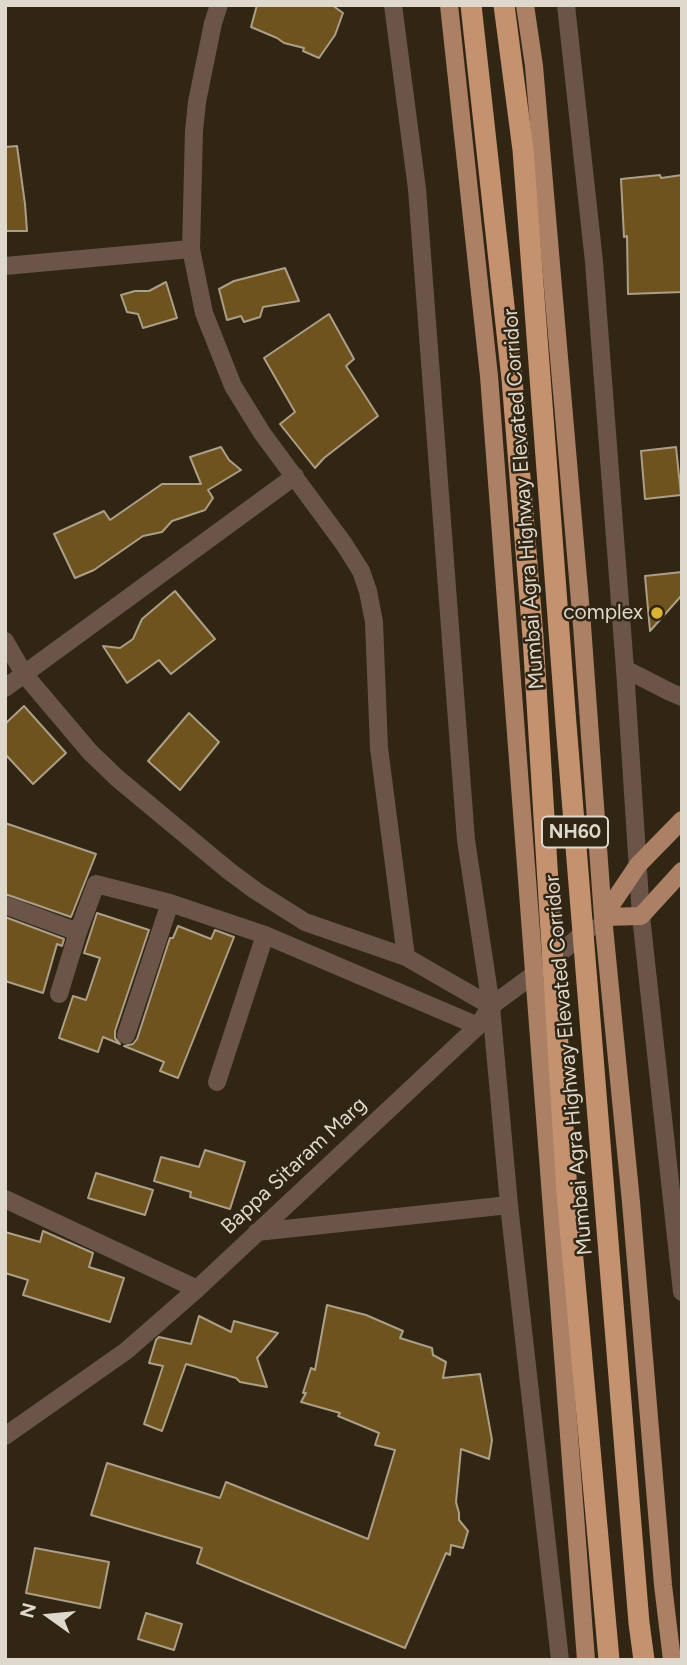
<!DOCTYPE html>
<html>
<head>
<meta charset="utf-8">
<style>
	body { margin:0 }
	#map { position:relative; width:687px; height:1665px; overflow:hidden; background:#312613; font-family:Figtree,sans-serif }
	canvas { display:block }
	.frame { position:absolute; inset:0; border:7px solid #dfd8cd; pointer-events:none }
	.north { position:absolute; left:14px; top:1581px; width:70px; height:70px; -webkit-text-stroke:5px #312613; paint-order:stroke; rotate:285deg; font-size:19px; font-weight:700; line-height:28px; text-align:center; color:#dfd8cd }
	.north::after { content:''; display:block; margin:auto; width:24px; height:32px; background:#dfd8cd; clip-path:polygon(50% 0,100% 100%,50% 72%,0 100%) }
</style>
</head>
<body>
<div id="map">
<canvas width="687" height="1665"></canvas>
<div class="frame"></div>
<div class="north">N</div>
</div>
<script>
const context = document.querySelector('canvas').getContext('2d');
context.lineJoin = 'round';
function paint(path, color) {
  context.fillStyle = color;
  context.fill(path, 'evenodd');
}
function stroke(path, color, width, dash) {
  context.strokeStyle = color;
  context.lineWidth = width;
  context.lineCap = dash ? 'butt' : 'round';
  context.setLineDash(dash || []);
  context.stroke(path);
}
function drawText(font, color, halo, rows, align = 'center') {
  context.font = font + ' Figtree,sans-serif';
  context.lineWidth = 5;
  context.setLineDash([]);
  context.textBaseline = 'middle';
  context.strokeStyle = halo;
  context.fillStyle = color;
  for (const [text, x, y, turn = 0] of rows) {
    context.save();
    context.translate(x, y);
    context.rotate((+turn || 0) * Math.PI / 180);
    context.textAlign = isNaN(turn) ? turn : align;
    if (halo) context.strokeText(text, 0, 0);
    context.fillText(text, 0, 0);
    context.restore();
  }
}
const building = new Path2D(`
	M 257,5 L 332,5 L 343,13 L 335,35 L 319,58 L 303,51 L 304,48 L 284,43 L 277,38 L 251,27 Z
	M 17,146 L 25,204 L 27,231 L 5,231 L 5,147 Z
	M 660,175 L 661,178 L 682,175 L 682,292 L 628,294 L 627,236 L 624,237 L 621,179 Z
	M 285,268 L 299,301 L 263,307 L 260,317 L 244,322 L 241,316 L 227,320 L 219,289 L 234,281 Z
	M 166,282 L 177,318 L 143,328 L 138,314 L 127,312 L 121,295 L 135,291 L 149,291 Z
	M 329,314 L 354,359 L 346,366 L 378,416 L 324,458 L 315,468 L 280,424 L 295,412 L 264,358 Z
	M 221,447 L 229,460 L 241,470 L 208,490 L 213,498 L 205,510 L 172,521 L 162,532 L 143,536 L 94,570 L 75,578 L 54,534 L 104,511 L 110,520 L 162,484 L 201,484 L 190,457 Z
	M 676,447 L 681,495 L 645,499 L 641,451 Z
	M 682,572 L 682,595 L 650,631 L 645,576 Z
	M 175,591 L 215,639 L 171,674 L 159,660 L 127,683 L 103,646 L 120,648 L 133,639 L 142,619 Z
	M 24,706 L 66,753 L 33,784 L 5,754 L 5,724 Z
	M 189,713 L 219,742 L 180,790 L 148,761 Z
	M 5,823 L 96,854 L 71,917 L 5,894 Z
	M 97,913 L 149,930 L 115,1031 L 115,1038 L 120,1044 L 103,1037 L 98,1052 L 59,1038 L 73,996 L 86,1000 L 100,958 L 84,953 Z
	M 5,917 L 64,939 L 62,946 L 57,944 L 43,993 L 5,981 Z
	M 178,926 L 211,939 L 215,930 L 234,937 L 178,1078 L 160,1071 L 164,1062 L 124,1046 L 133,1044 L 137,1039 L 170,938 L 173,938 Z
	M 205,1150 L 245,1162 L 230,1209 L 190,1197 L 191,1192 L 154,1181 L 161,1157 L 199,1167 Z
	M 96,1173 L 153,1190 L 145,1215 L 88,1198 Z
	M 43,1231 L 93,1253 L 89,1267 L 124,1278 L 110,1322 L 23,1295 L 28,1280 L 5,1273 L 5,1232 L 40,1242 Z
	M 327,1305 L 366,1315 L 403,1331 L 400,1338 L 432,1348 L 433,1355 L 446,1362 L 443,1378 L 480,1374 L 492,1440 L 489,1459 L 461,1449 L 456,1502 L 459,1513 L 459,1520 L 468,1531 L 463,1548 L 451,1545 L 450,1555 L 446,1553 L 405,1648 L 197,1563 L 202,1548 L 91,1515 L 107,1463 L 220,1498 L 226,1482 L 368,1539 L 395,1450 L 375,1445 L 379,1433 L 338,1416 L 340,1413 L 301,1402 L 306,1393 L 303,1393 L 311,1368 L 315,1370 Z
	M 199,1316 L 231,1332 L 234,1321 L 278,1333 L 257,1358 L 267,1387 L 240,1382 L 236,1378 L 186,1364 L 162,1431 L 144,1424 L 163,1366 L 149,1363 L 156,1340 L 159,1337 L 191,1344 Z
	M 35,1548 L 109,1562 L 100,1608 L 26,1593 Z
	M 146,1613 L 182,1624 L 174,1650 L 138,1639 Z`);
paint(building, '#6e531e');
stroke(building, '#ac9f88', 2);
stroke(new Path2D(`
	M 393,5 L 417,189 L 466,840 L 491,1006 L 509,1205 L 560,1660
	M 566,5 L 594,262 L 625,669 L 641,916 L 682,1292
	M 191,249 L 204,313 L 233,386 L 262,433 L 344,544 L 361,571 L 368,591 L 374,622 L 379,748 L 406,957
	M 5,266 L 191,249 L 194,131 L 197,102 L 213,23 L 219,5
	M 5,641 L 24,674 L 90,752 L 117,778 L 229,871 L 256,891 L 305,922 L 406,957 L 491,1006
	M 625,669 L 670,692 L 682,697
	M 5,688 L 295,476
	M 5,905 L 78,932
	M 59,994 L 78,932 L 96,884 L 170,903
	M 126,1035 L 170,903 L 265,935 L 478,1026
	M 217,1082 L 265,935
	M 5,1199 L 197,1289
	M 257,1232 L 509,1205
	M 5,1436 L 126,1351 L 197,1289 L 478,1026 L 491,1006 L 533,975 L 590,928`), '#6a5548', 18);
stroke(new Path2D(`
	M 449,5 L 489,376 L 586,1660
	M 525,5 L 534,66 L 582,625 L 603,917 L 631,1202 L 663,1585 L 672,1660
	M 603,917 L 638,865 L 682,820
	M 603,917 L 641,916 L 682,871`), '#ab8065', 18);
stroke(new Path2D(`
	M 471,5 L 512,379 L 533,637 L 567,1193 L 609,1660
	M 504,5 L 523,150 L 566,724 L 639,1623 L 644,1660`), '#c59270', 21);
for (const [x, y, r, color] of [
	[657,613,7,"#d9b334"]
]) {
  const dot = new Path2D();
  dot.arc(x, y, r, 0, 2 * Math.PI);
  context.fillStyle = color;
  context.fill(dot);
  stroke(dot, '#312613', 2.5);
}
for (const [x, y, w] of [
	[575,832,66]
]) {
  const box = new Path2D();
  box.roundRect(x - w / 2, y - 15.5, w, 31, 5);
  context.fillStyle = '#312613';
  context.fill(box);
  stroke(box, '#dfd8cd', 2);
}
drawText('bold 19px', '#dfd8cd', null, [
	["NH60",575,832]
]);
drawText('21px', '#dfd8cd', '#312613', [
	["Mumbai Agra Highway Elevated Corridor",524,499,-94],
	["Mumbai Agra Highway Elevated Corridor",569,1065,-95],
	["Bappa Sitaram Marg",294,1166,-43]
]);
drawText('21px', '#dfd8cd', '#312613', [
	["complex",643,613]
], 'right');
</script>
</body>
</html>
